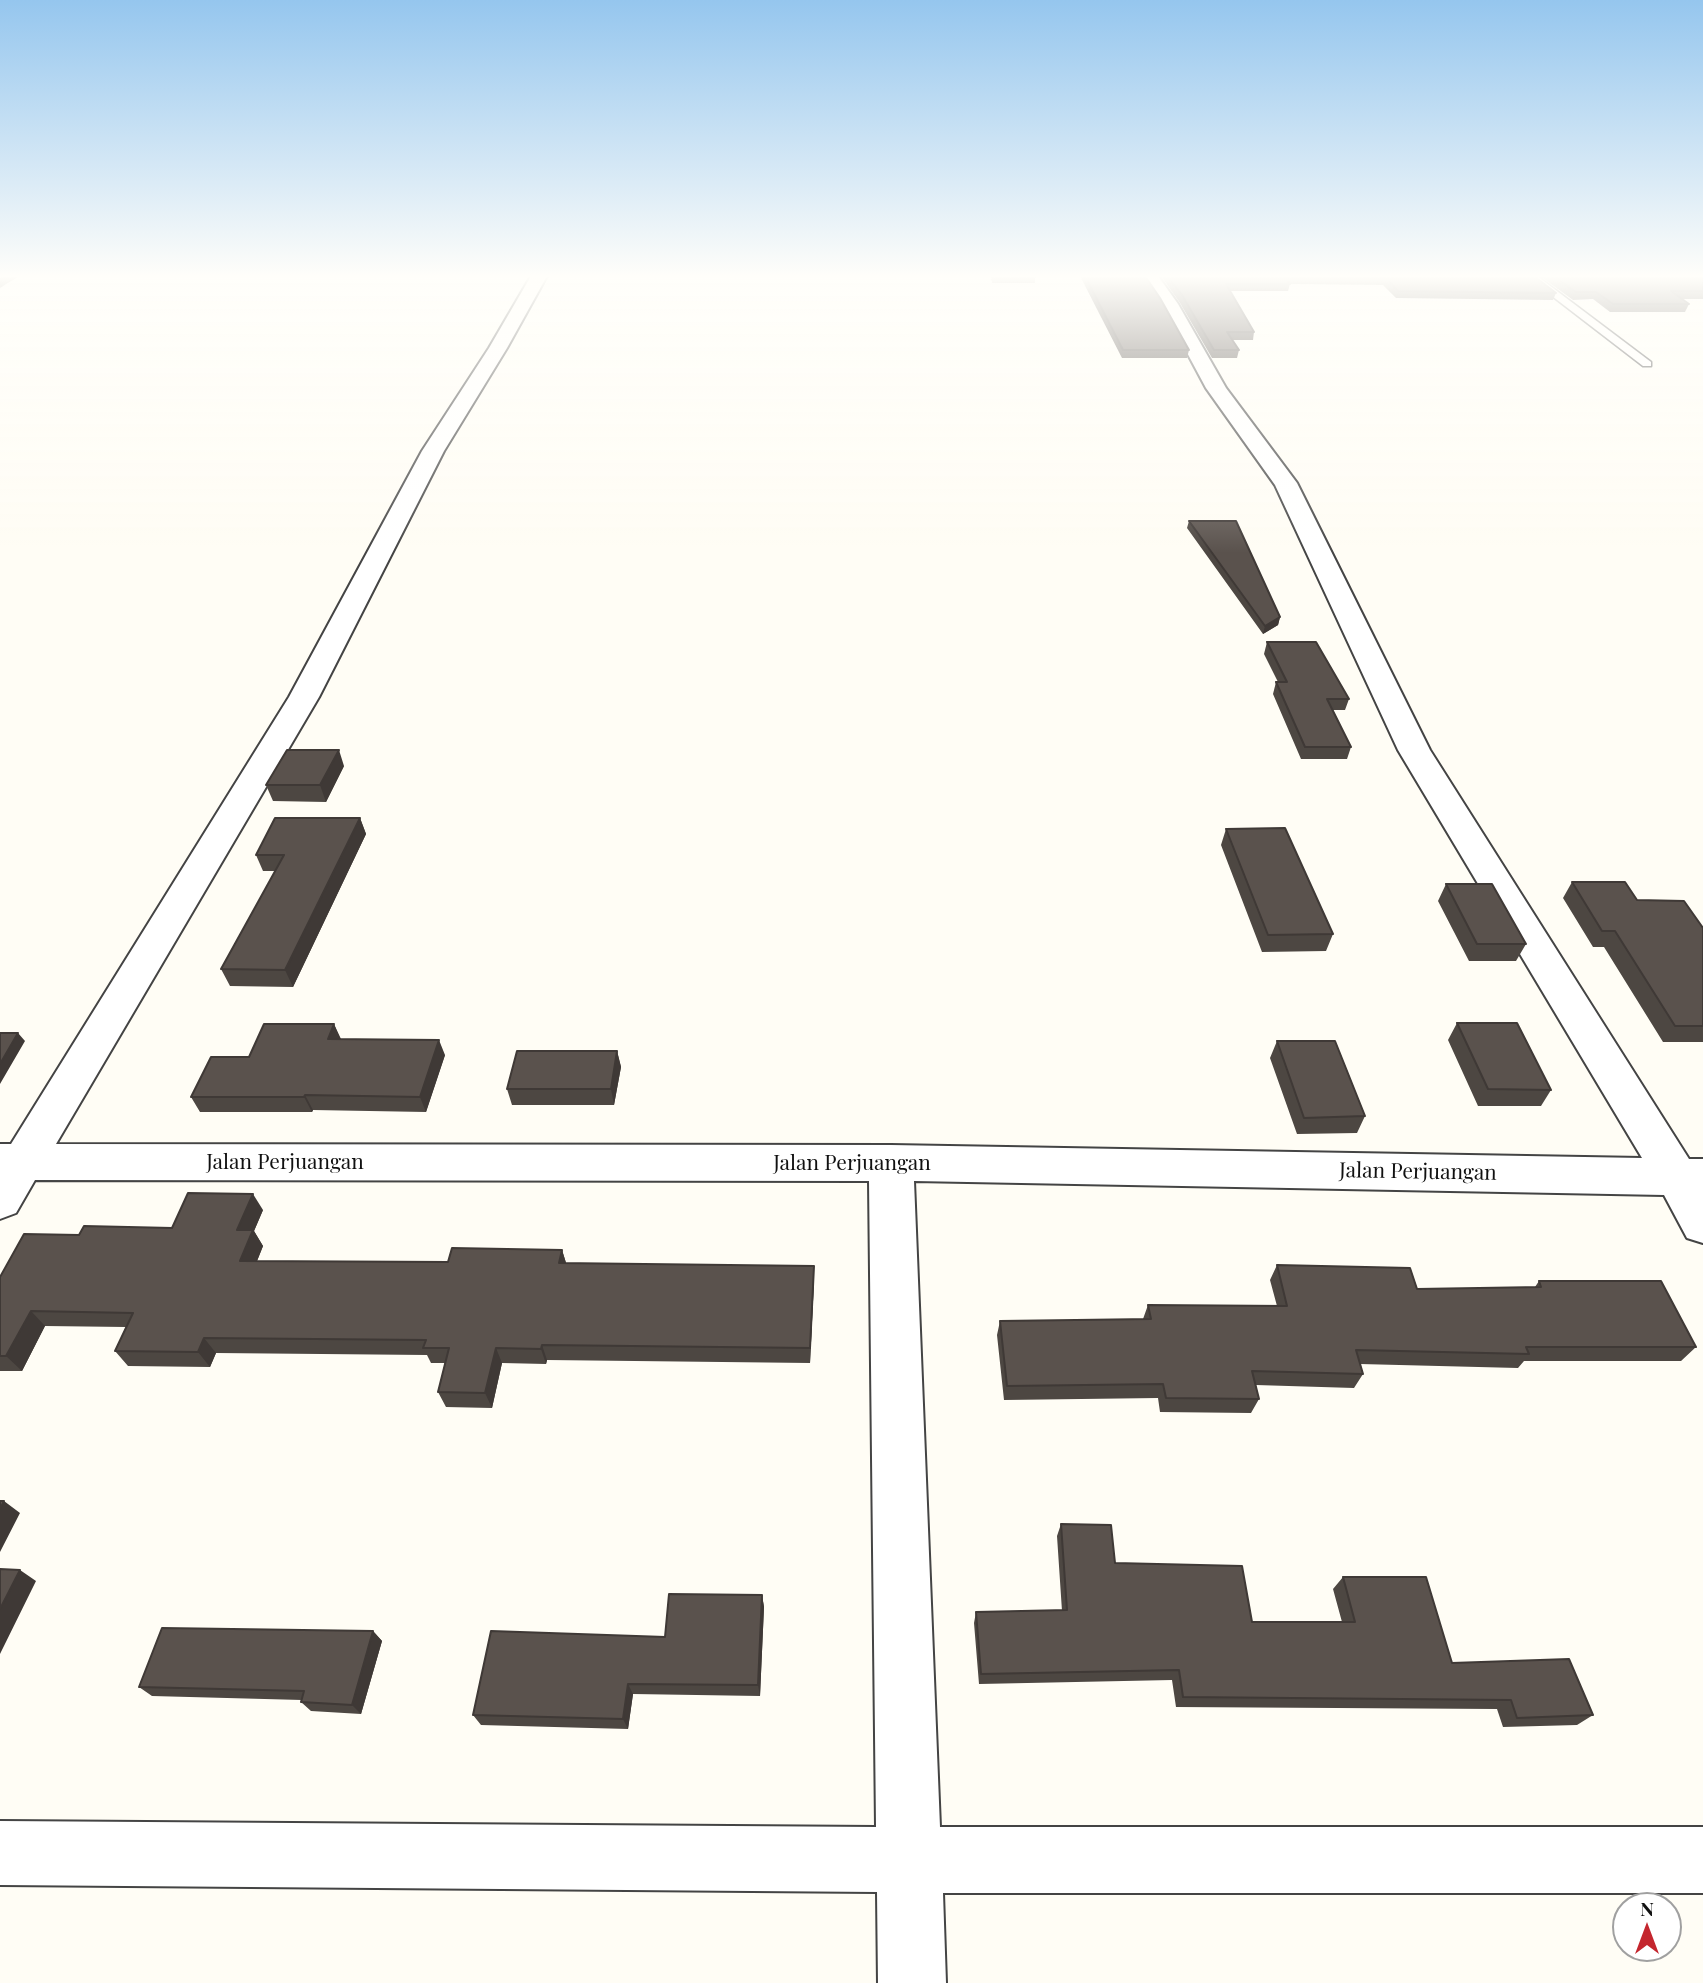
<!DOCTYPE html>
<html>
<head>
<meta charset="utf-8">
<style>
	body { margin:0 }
	#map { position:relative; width:1703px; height:1983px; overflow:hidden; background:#fffdf5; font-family:"Playfair Display",serif }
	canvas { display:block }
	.north { position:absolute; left:1612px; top:1892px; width:70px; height:70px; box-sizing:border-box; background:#fff; border:2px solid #a0a0a0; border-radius:50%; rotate:0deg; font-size:19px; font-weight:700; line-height:28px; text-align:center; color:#111 }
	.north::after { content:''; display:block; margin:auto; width:24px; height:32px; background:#c4262e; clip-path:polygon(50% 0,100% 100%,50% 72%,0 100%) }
</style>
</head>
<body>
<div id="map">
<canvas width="1703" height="1983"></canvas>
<div class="north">N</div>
</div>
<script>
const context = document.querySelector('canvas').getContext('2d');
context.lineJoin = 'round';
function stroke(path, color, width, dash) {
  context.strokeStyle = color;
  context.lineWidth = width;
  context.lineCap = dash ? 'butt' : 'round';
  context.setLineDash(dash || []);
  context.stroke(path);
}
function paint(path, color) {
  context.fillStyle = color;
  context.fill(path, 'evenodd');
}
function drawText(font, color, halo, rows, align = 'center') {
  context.font = font + ' "Playfair Display",serif';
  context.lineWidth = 7;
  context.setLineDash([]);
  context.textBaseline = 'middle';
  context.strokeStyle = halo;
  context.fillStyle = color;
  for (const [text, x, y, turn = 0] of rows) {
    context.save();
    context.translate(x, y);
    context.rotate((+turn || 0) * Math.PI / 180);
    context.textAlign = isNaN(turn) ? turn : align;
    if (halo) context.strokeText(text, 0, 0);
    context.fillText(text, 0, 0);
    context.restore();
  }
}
const lane = new Path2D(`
	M 1526,276 L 1537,276 L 1651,362 L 1651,366 L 1643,366 Z`);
const street = new Path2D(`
	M 531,276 L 547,276 L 507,348 L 444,451 L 319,697 L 56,1144 L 891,1145 L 1642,1158 L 1398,750 L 1275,485 L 1206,388 L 1161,304 L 1142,276 L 1158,276 L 1178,304 L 1226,388 L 1297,483 L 1430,750 L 1689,1159 L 1703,1159 L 1703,1243 L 1687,1238 L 1664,1195 L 914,1181 L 940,1827 L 1703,1827 L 1703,1893 L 943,1893 L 946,1983 L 878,1983 L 877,1892 L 0,1885 L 0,1821 L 876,1827 L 869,1181 L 35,1180 L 16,1213 L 0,1219 L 0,1144 L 11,1144 L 289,697 L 422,451 L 489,348 Z`);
stroke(lane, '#444', 3);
stroke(street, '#444', 4);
paint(lane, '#fff');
paint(street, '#fff');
paint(new Path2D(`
	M 991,276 L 1035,276 L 1035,283 L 992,283 Z
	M 1080,276 L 1145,276 L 1189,350 L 1187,358 L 1122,358 Z
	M 1161,276 L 1534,276 L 1556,293 L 1553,300 L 1396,298 L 1383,285 L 1290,284 L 1288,291 L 1230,291 L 1254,332 L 1253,340 L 1232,340 L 1239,350 L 1237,358 L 1212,358 L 1180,303 Z
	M 1540,276 L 1703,276 L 1703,299 L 1681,299 L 1689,304 L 1685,312 L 1610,312 L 1593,299 L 1573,300 Z
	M 1189,521 L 1280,617 L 1278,625 L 1263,634 L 1187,528 Z
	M 1267,642 L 1349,699 L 1345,710 L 1333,710 L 1351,747 L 1347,759 L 1301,759 L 1273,694 L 1276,682 L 1278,682 L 1264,654 Z
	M 344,766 L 326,802 L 273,801 L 266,785 Z
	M 360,818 L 366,834 L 293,987 L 230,986 L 221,969 L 275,871 L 263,871 L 256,855 Z
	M 1226,829 L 1333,934 L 1326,951 L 1262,952 L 1221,845 Z
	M 1572,882 L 1637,900 L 1703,928 L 1703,1042 L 1663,1042 L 1604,947 L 1593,947 L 1563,898 Z
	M 1446,884 L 1526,944 L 1516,961 L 1469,961 L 1438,901 Z
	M 1457,1023 L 1551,1090 L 1541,1106 L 1478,1106 L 1448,1040 Z
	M 334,1024 L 340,1039 L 445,1055 L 426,1112 L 313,1110 L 312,1112 L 200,1112 L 191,1097 L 249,1057 Z
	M 1277,1041 L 1365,1116 L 1357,1133 L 1297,1134 L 1270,1058 Z
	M 617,1051 L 621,1067 L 614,1105 L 512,1105 L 507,1089 Z
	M 263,1210 L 254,1231 L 263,1246 L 257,1261 L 448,1262 L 562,1250 L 566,1263 L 814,1281 L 810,1363 L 547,1360 L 546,1364 L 502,1363 L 492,1408 L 446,1407 L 438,1392 L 445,1363 L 431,1363 L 427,1355 L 216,1353 L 210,1367 L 128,1366 L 115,1351 L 126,1327 L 45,1326 L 22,1371 L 0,1371 L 0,1277 L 79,1235 L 172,1228 Z
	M 1277,1265 L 1417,1289 L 1535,1287 L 1539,1281 L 1696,1347 L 1681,1361 L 1524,1361 L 1518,1368 L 1360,1364 L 1363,1374 L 1354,1388 L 1256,1385 L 1259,1399 L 1251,1413 L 1160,1412 L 1158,1398 L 1004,1400 L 997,1335 L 1000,1321 L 1143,1319 L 1148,1305 L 1277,1306 L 1270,1280 Z
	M 1061,1524 L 1115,1563 L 1252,1622 L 1342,1622 L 1333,1589 L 1343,1577 L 1452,1663 L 1593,1715 L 1577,1725 L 1503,1727 L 1497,1709 L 1176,1707 L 1172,1680 L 979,1684 L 974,1623 L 976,1612 L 1062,1611 L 1057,1536 Z
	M 762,1595 L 764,1607 L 760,1696 L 633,1694 L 628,1729 L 481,1725 L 473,1715 L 665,1637 Z
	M 373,1631 L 382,1641 L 361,1714 L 311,1711 L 301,1702 L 302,1700 L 152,1696 L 139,1687 Z`), '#4d4742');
paint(new Path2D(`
	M 3,276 L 19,276 L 0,288 L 0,278 Z
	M 1280,617 L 1278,625 L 1263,634 L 1265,626 Z
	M 339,750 L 344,766 L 326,802 L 320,785 Z
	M 360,818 L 366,834 L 293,987 L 285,970 Z
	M 334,1024 L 341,1039 L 328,1039 Z
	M 18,1033 L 25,1041 L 0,1084 L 0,1064 Z
	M 439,1040 L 445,1055 L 426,1112 L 420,1097 Z
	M 617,1051 L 621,1067 L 614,1105 L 611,1089 Z
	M 305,1095 L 313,1110 L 312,1112 L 304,1097 Z
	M 253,1194 L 263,1210 L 254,1231 L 263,1246 L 251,1276 L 240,1261 L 237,1230 Z
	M 562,1250 L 567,1266 L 559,1263 Z
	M 814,1266 L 814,1281 L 810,1363 L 810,1348 Z
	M 31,1311 L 45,1326 L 22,1371 L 6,1356 Z
	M 204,1338 L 216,1353 L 210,1367 L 198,1352 Z
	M 542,1345 L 547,1360 L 546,1364 L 541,1349 Z
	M 496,1348 L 502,1363 L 492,1408 L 485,1393 Z
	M 4,1501 L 20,1513 L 0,1552 L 0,1509 Z
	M 20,1570 L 36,1581 L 0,1654 L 0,1609 Z
	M 762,1595 L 764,1607 L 760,1696 L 758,1685 Z
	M 373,1631 L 382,1641 L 361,1714 L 352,1705 Z
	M 628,1684 L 633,1694 L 628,1729 L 623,1719 Z`), '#3f3936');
const building = new Path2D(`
	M 992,276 L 1035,276 L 1035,277 L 993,277 Z
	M 1085,276 L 1145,276 L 1160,298 L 1189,350 L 1123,350 Z
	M 1167,276 L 1534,276 L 1556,293 L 1398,291 L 1385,277 L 1284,277 L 1290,284 L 1226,284 L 1254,332 L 1227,332 L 1239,350 L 1214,350 L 1182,295 Z
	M 1553,276 L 1703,276 L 1703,291 L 1671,291 L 1689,304 L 1613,304 L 1596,292 L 1576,292 Z
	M 1189,521 L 1236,521 L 1280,617 L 1265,626 Z
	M 1267,642 L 1316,642 L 1349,699 L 1327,699 L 1351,747 L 1305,747 L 1276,682 L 1287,682 Z
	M 287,750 L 339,750 L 320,785 L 266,785 Z
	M 275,818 L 360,818 L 285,970 L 221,969 L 284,855 L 256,855 Z
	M 1285,828 L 1333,934 L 1268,935 L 1226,829 Z
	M 1572,882 L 1625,882 L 1637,900 L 1684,901 L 1703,928 L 1703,1026 L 1675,1026 L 1615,931 L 1602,931 Z
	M 1446,884 L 1492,884 L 1526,944 L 1477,944 Z
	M 1457,1023 L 1517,1023 L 1551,1090 L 1488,1089 Z
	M 264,1024 L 334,1024 L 328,1039 L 439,1040 L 420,1097 L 305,1095 L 304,1097 L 191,1097 L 211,1057 L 249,1057 Z
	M 0,1033 L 18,1033 L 0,1064 Z
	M 1277,1041 L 1335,1041 L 1365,1116 L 1304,1118 Z
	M 517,1051 L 617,1051 L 611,1089 L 507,1089 Z
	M 188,1193 L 253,1194 L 237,1230 L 253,1230 L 240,1261 L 448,1262 L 452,1248 L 562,1250 L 559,1263 L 814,1266 L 810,1348 L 542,1345 L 541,1349 L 496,1348 L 485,1393 L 438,1392 L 449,1348 L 423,1348 L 426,1340 L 204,1338 L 198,1352 L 115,1351 L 133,1313 L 31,1311 L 6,1356 L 0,1356 L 0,1277 L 24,1234 L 79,1235 L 84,1226 L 172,1228 Z
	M 1277,1265 L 1410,1268 L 1417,1289 L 1541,1287 L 1539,1281 L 1661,1281 L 1696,1347 L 1526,1347 L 1529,1354 L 1356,1350 L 1363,1374 L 1252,1371 L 1259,1399 L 1166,1398 L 1163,1384 L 1007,1386 L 1000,1321 L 1151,1319 L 1148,1305 L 1287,1306 Z
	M 0,1501 L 4,1501 L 0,1509 Z
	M 1061,1524 L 1111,1525 L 1115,1563 L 1242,1566 L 1252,1622 L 1355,1622 L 1343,1577 L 1426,1577 L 1452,1663 L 1569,1659 L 1593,1715 L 1517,1718 L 1511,1700 L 1183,1697 L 1179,1670 L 981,1674 L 976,1612 L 1067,1610 Z
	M 0,1569 L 20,1570 L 0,1609 Z
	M 669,1594 L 762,1595 L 758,1685 L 628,1684 L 623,1719 L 473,1715 L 491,1631 L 665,1637 Z
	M 162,1628 L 373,1631 L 352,1705 L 301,1702 L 304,1691 L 139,1687 Z`);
paint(building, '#5a524d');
stroke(building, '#3f3936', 2);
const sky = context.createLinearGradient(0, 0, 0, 553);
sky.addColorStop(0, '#95c6ee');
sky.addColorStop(0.5, '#fffefa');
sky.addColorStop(1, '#fffefa00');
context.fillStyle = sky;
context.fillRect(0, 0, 1703, 553);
drawText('21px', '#111', '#fff', [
	["Jalan Perjuangan",285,1162],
	["Jalan Perjuangan",852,1163],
	["Jalan Perjuangan",1418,1172,1]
]);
</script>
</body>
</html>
